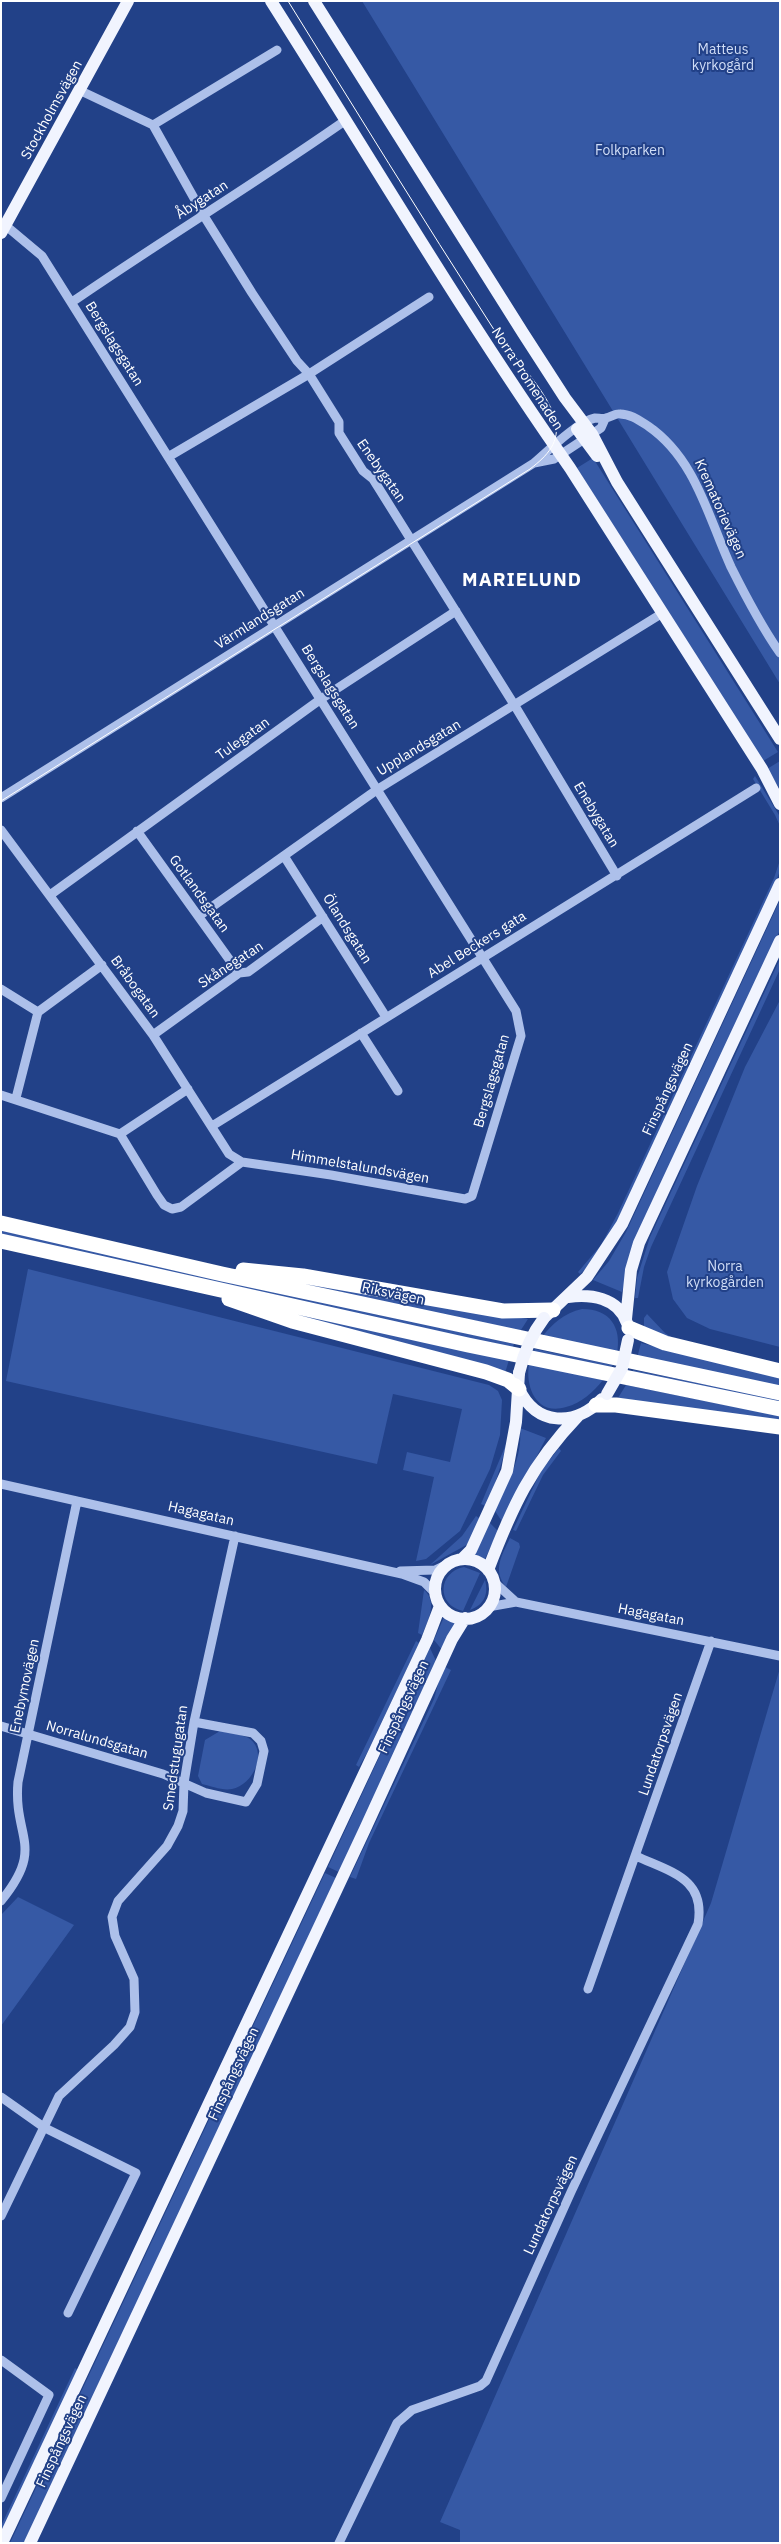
<!DOCTYPE html>
<html>
<head>
<meta charset="utf-8">
<style>
	body { margin:0 }
	#map { position:relative; width:781px; height:2544px; overflow:hidden; background:#224188; font-family:"IBM Plex Sans",sans-serif }
	canvas { display:block }
	.frame { position:absolute; inset:0; border:2px solid #fff; pointer-events:none }
</style>
</head>
<body>
<div id="map">
<canvas width="781" height="2544"></canvas>
<div class="frame"></div>
</div>
<script>
const context = document.querySelector('canvas').getContext('2d');
context.lineJoin = 'round';
function paint(path, color) {
  context.fillStyle = color;
  context.fill(path, 'evenodd');
}
function stroke(path, color, width, dash) {
  context.strokeStyle = color;
  context.lineWidth = width;
  context.lineCap = dash ? 'butt' : 'round';
  context.setLineDash(dash || []);
  context.stroke(path);
}
function drawText(font, color, halo, rows, align = 'center') {
  context.font = font + ' "IBM Plex Sans",sans-serif';
  context.lineWidth = 4;
  context.setLineDash([]);
  context.textBaseline = 'middle';
  context.strokeStyle = halo;
  context.fillStyle = color;
  for (const [text, x, y, turn = 0] of rows) {
    context.save();
    context.translate(x, y);
    context.rotate((+turn || 0) * Math.PI / 180);
    context.textAlign = isNaN(turn) ? turn : align;
    if (halo) context.strokeText(text, 0, 0);
    context.fillText(text, 0, 0);
    context.restore();
  }
}
paint(new Path2D(`
	M 362,1 L 780,1 L 780,684 Z
	M 593,458 L 778,752 L 763,761 L 577,468 Z
	M 780,761 L 780,789 L 767,769 Z
	M 755,776 L 779,815 L 780,826 L 775,815 L 753,779 Z
	M 780,860 L 780,871 L 771,893 L 614,1228 L 591,1264 L 580,1274 L 578,1272 L 601,1245 L 618,1213 L 774,878 Z
	M 780,900 L 780,930 L 642,1224 L 622,1292 L 593,1280 L 609,1261 L 626,1232 Z
	M 780,959 L 780,969 L 651,1247 L 644,1267 L 638,1298 L 635,1298 L 637,1278 L 650,1237 Z
	M 780,1000 L 780,1347 L 710,1329 L 687,1318 L 673,1299 L 667,1272 L 697,1186 L 745,1067 Z
	M 1,1230 L 514,1344 L 512,1349 L 1,1234 Z
	M 28,1269 L 489,1385 L 498,1391 L 502,1400 L 500,1435 L 490,1469 L 460,1531 L 426,1559 L 416,1561 L 434,1477 L 403,1470 L 407,1452 L 450,1462 L 462,1409 L 393,1394 L 377,1464 L 6,1381 Z
	M 277,1279 L 502,1315 L 528,1319 L 519,1333 Z
	M 268,1307 L 509,1360 L 505,1373 Z
	M 582,1309 C 610,1309 622,1327 617,1354 L 541,1338 C 552,1324 564,1313 582,1309 Z
	M 647,1314 L 665,1333 L 674,1339 L 644,1328 L 644,1318 Z
	M 641,1343 L 780,1378 L 780,1386 L 637,1358 Z
	M 535,1349 L 613,1365 L 610,1369 L 533,1353 Z
	M 529,1364 L 603,1380 C 593,1392 582,1403 566,1407 C 537,1416 525,1388 529,1364 Z
	M 633,1370 L 780,1399 L 780,1403 L 632,1374 Z
	M 626,1385 L 780,1416 L 780,1422 L 618,1398 Z
	M 520,1428 L 546,1438 L 503,1523 L 495,1511 C 507,1483 523,1458 520,1428 Z
	M 507,1442 C 502,1464 494,1485 488,1507 L 481,1504 Z
	M 559,1448 L 561,1451 L 543,1475 L 516,1531 L 513,1530 L 541,1471 Z
	M 476,1516 L 482,1520 L 470,1543 L 430,1565 L 462,1536 Z
	M 489,1522 L 498,1531 L 485,1559 L 473,1554 Z
	M 510,1538 L 519,1543 L 520,1547 L 506,1587 C 492,1570 502,1555 510,1538 Z
	M 464,1567 L 480,1573 L 463,1611 C 436,1605 438,1572 464,1567 Z
	M 485,1580 C 489,1594 484,1605 470,1610 Z
	M 424,1590 C 438,1602 428,1621 422,1635 L 418,1633 Z
	M 444,1617 L 457,1624 L 443,1651 L 434,1640 Z
	M 416,1641 L 419,1643 L 367,1753 L 359,1767 L 356,1765 Z
	M 430,1648 L 437,1663 L 339,1872 L 328,1867 Z
	M 443,1666 L 451,1670 L 369,1843 L 356,1879 L 350,1877 L 434,1699 Z
	M 780,1668 L 780,2543 L 460,2543 L 460,2530 L 440,2522 L 711,1903 Z
	M 220,1731 C 228,1733 243,1734 250,1739 C 268,1753 253,1785 232,1789 C 223,1791 211,1786 202,1784 L 198,1776 L 205,1740 Z
	M 325,1873 L 336,1878 L 24,2543 L 10,2543 Z
	M 18,1897 L 74,1925 L 1,2026 L 1,1915 Z
	M 75,2368 L 78,2370 L 1,2532 L 1,2526 Z`), '#3659a5');
stroke(new Path2D(`
	M 81,91 L 153,125 L 204,216 L 252,293 L 297,361 L 309,374 L 339,422 L 339,433 L 363,471 L 373,479 L 515,706 L 617,876
	M 153,125 L 277,50
	M 72,302 C 162,240 256,183 346,120
	M 168,457 L 309,374 L 429,297
	M 534,463 L 554,459 L 601,428 L 605,419
	M 1,798 L 534,463 C 548,451 577,422 595,418 C 599,418 603,419 606,418 C 611,417 616,413 620,414 C 631,414 640,421 648,426 C 696,459 708,517 731,567 C 746,597 761,626 780,653
	M 1,830 L 153,1035 L 229,1154 L 242,1162 L 331,1175 L 465,1199 L 472,1196 L 521,1036 L 516,1011 L 42,256 L 5,225
	M 137,831 L 239,973
	M 284,856 L 386,1017
	M 50,895 L 321,699 L 456,611
	M 199,916 L 378,789 L 661,614
	M 1,989 L 38,1012
	M 361,1033 L 398,1091
	M 153,1035 L 239,973 L 248,972 L 323,917
	M 1,1095 L 120,1134 L 157,1195 L 164,1205 L 172,1209 L 181,1207 L 242,1162
	M 16,1098 L 38,1012 L 102,965
	M 212,1126 L 756,788
	M 120,1134 L 188,1089
	M 1,1484 L 402,1574 L 424,1582 L 436,1594
	M 400,1571 L 435,1570 L 450,1563
	M 492,1580 L 516,1602
	M 488,1607 L 516,1602 L 780,1656
	M 1,1726 L 163,1774 L 206,1793 L 246,1802 L 257,1784 L 264,1751 L 261,1741 L 253,1733 L 194,1722
	M 1,1901 C 46,1846 13,1838 18,1782 L 77,1501
	M 588,1989 L 711,1641
	M 1,2097 L 45,2128 L 136,2173 L 68,2313
	M 1,2216 L 59,2096 L 114,2045 L 130,2027 L 135,2012 L 134,1979 L 115,1936 L 112,1917 L 118,1901 L 167,1846 L 178,1826 L 183,1811 L 184,1783 L 194,1722 L 235,1536
	M 1,2360 L 49,2395 L 1,2498
	M 339,2543 L 397,2423 L 412,2410 L 480,2386 L 486,2381 L 571,2192 L 698,1924 C 706,1878 670,1872 636,1856`), '#adc0ea', 9);
stroke(new Path2D(`
	M 271,1 C 370,157 464,317 570,468 L 762,769 L 780,804
	M 314,1 L 523,333 L 565,398 L 592,434 L 617,482 L 780,739
	M 1,233 L 128,1
	M 577,429 L 597,456
	M 568,1297 C 590,1294 618,1297 627,1323
	M 546,1316 L 587,1277 L 622,1224 L 780,884
	M 626,1319 L 631,1270 L 639,1243 L 780,941
	M 519,1389 C 536,1426 575,1427 602,1399
	M 462,1559 L 471,1550 L 507,1471 L 516,1422 L 519,1373
	M435 1589a30 30 0 1 1 60 0a30 30 0 1 1-60 0Z
	M 488,1570 C 512,1507 531,1465 578,1416
	M 2,2543 L 427,1640 L 440,1606
	M 30,2543 L 365,1829 L 452,1639 L 465,1618`), '#f1f4fe', 12);
stroke(new Path2D(`
	M 1,1223 L 222,1274 L 780,1393
	M 1,1241 L 468,1345 L 780,1409
	M 243,1270 L 303,1276 L 503,1311 L 553,1310
	M 229,1299 L 292,1321 L 486,1372 L 508,1380 L 519,1389
	M 629,1328 L 665,1343 L 780,1371
	M 596,1405 L 616,1405 L 780,1427`), '#fff', 15);
stroke(new Path2D(`
	M 1,801 L 530,469 C 547,456 561,442 555,419 C 547,389 508,352 491,325 C 422,218 355,109 288,1`), '#fff', 1);
stroke(new Path2D(`
	M 519,1373 C 524,1352 531,1335 544,1318
	M 607,1394 L 622,1368 L 628,1340`), '#f1f4fe', 12);
drawText('14px', '#d1def7', '#224188', [
	["Matteus",723,50],
	["kyrkogård",723,66],
	["Folkparken",630,151],
	["Norra",725,1267],
	["kyrkogården",725,1283]
]);
drawText('14px', '#fff', '#224188', [
	["Stockholmsvägen",52,110,-61],
	["Åbygatan",202,200,-33],
	["Bergslagsgatan",114,344,58],
	["Norra Promenaden",527,379,57],
	["Enebygatan",381,471,55],
	["Krematorievägen",720,509,66],
	["Värmlandsgatan",260,619,-32],
	["Bergslagsgatan",330,687,58],
	["Tulegatan",243,739,-36],
	["Upplandsgatan",419,748,-31],
	["Enebygatan",596,815,59],
	["Gotlandsgatan",199,894,54],
	["Ölandsgatan",347,929,58],
	["Abel Beckers gata",477,945,-32],
	["Skånegatan",231,965,-33],
	["Bråbogatan",135,987,54],
	["Bergslagsgatan",492,1081,-74],
	["Finspångsvägen",668,1089,-65],
	["Himmelstalundsvägen",360,1167,10],
	["Riksvägen",393,1294,12],
	["Hagagatan",201,1514,13],
	["Hagagatan",651,1615,11],
	["Enebymovägen",25,1686,-78],
	["Finspångsvägen",404,1707,-65],
	["Norralundsgatan",97,1740,16],
	["Lundatorpsvägen",661,1744,-71],
	["Smedstugugatan",176,1758,-82],
	["Finspångsvägen",234,2074,-65],
	["Lundatorpsvägen",551,2205,-65],
	["Finspångsvägen",62,2441,-65]
]);
context.letterSpacing = '1px';
drawText('bold 19px', '#fff', '#224188', [
	["MARIELUND",522,581]
]);
context.letterSpacing = '0px';
</script>
</body>
</html>
